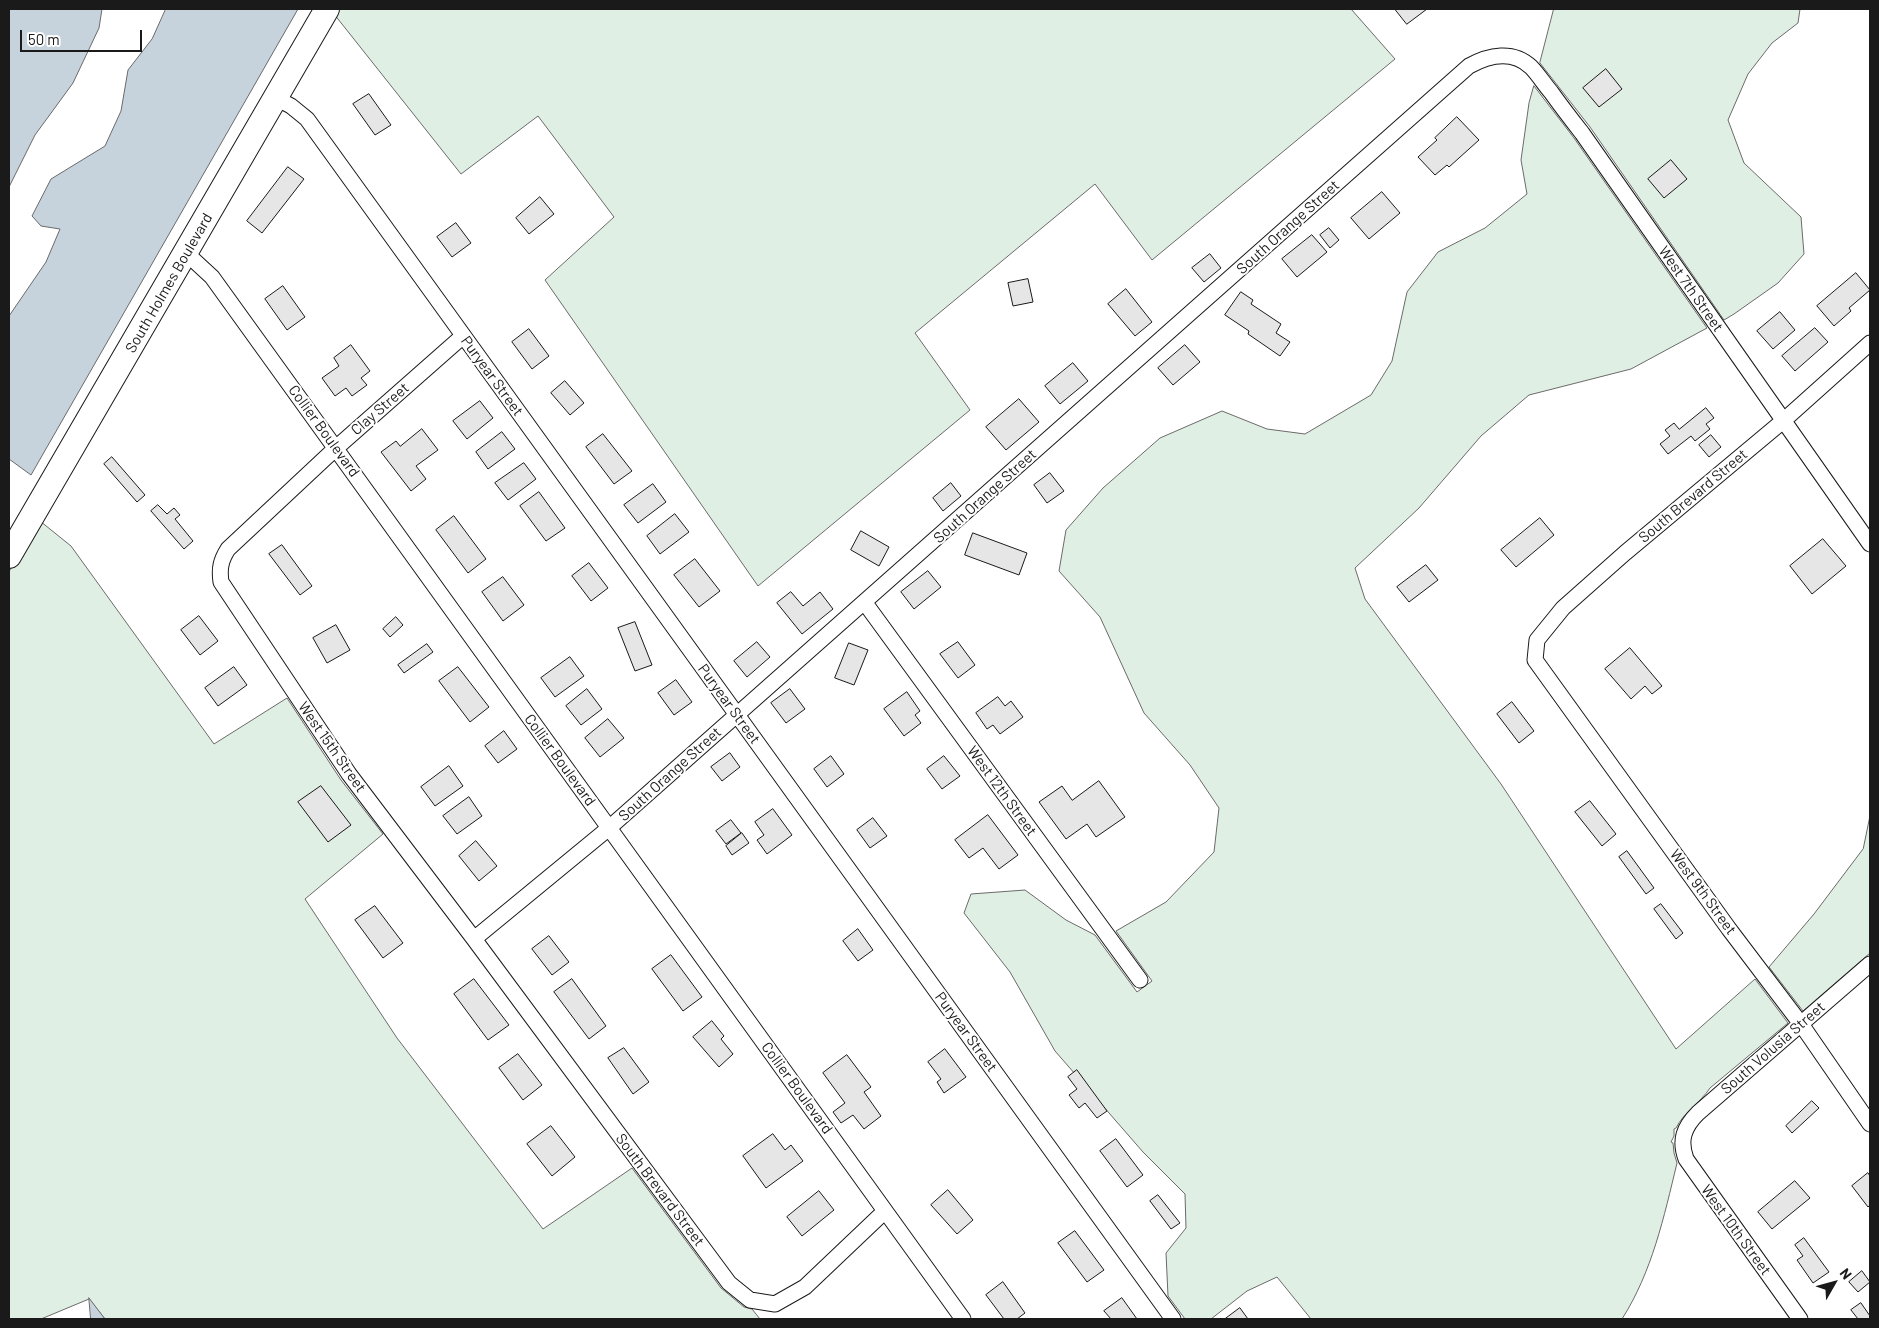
<!DOCTYPE html>
<html>
<head>
<meta charset="utf-8">
<style>
	body { margin:0 }
	#map { position:relative; width:1879px; height:1328px; overflow:hidden; background:#fff; font-family:Barlow,sans-serif }
	canvas { display:block }
	.frame { position:absolute; inset:0; border:10px solid #1a1a1a; pointer-events:none }
	.north { position:absolute; left:1809px; top:1258px; width:50px; height:50px; -webkit-text-stroke:4px #fff; paint-order:stroke; rotate:52deg; font-size:14px; font-weight:700; line-height:20px; text-align:center; color:#1a1a1a }
	.north::after { content:''; display:block; margin:auto; width:18px; height:22px; background:#1a1a1a; clip-path:polygon(50% 0,100% 100%,50% 72%,0 100%) }
	.scale { position:absolute; left:20px; top:30px; width:122px; height:22px; box-sizing:border-box; border:2px solid #1a1a1a; border-top:0; padding-left:6px; font-size:15px; line-height:18px; white-space:nowrap; color:#1a1a1a; -webkit-text-stroke:4px #fff; paint-order:stroke }
</style>
</head>
<body>
<div id="map">
<canvas width="1879" height="1328"></canvas>
<div class="frame"></div>
<div class="north">N</div>
<div class="scale">50 m</div>
</div>
<script>
const context = document.querySelector('canvas').getContext('2d');
context.lineJoin = 'round';
function paint(path, color) {
  context.fillStyle = color;
  context.fill(path, 'evenodd');
}
function stroke(path, color, width, dash) {
  context.strokeStyle = color;
  context.lineWidth = width;
  context.lineCap = dash ? 'butt' : 'round';
  context.setLineDash(dash || []);
  context.stroke(path);
}
function drawText(font, color, halo, rows, align = 'center') {
  context.font = font + ' Barlow,sans-serif';
  context.lineWidth = 4;
  context.setLineDash([]);
  context.textBaseline = 'middle';
  context.strokeStyle = halo;
  context.fillStyle = color;
  for (const [text, x, y, turn = 0] of rows) {
    context.save();
    context.translate(x, y);
    context.rotate((+turn || 0) * Math.PI / 180);
    context.textAlign = isNaN(turn) ? turn : align;
    if (halo) context.strokeText(text, 0, 0);
    context.fillText(text, 0, 0);
    context.restore();
  }
}
const green = new Path2D(`
	M 337,9 L 1351,9 L 1395,59 L 1152,260 L 1095,184 L 915,333 L 970,410 L 758,586 L 545,280 L 614,217 L 538,116 L 461,174 L 334,14 Z
	M 1554,9 L 1800,9 L 1798,23 L 1772,43 L 1748,74 L 1728,120 L 1744,163 L 1801,217 L 1804,254 L 1778,283 L 1734,314 L 1724,320 L 1590,127 L 1540,63 Z
	M 1534,86 L 1574,138 L 1707,328 L 1631,369 L 1529,395 L 1481,436 L 1419,508 L 1355,568 L 1365,599 L 1501,784 L 1676,1049 L 1755,979 L 1788,1023 L 1710,1088 C 1700,1103 1684,1112 1676,1128 L 1674,1129 L 1674,1136 L 1671,1142 L 1673,1143 L 1674,1153 L 1677,1163 C 1664,1217 1652,1272 1622,1319 L 1311,1319 L 1277,1277 L 1247,1291 L 1211,1319 L 1185,1319 L 1168,1296 L 1166,1253 L 1186,1228 L 1185,1194 L 1143,1152 L 1055,1051 L 1010,972 L 964,913 L 971,894 L 1025,890 L 1066,920 L 1095,935 L 1137,992 L 1152,981 L 1116,931 L 1166,902 L 1214,852 L 1219,808 L 1190,765 L 1144,713 L 1100,617 L 1059,571 L 1066,530 L 1103,488 L 1160,438 L 1222,411 L 1267,429 L 1305,434 L 1371,395 L 1392,361 L 1407,292 L 1438,252 L 1485,228 L 1527,194 L 1521,160 L 1529,103 Z
	M 40,521 L 71,546 L 214,744 L 287,698 L 341,780 L 383,834 L 305,899 L 397,1038 L 543,1229 L 632,1168 L 721,1288 L 744,1307 L 752,1309 L 760,1319 L 105,1319 L 89,1299 L 41,1319 L 9,1319 L 9,572 Z
	M 1870,816 L 1870,953 L 1803,1011 L 1769,967 L 1814,914 L 1863,849 Z`);
paint(green, '#e0efe3');
stroke(green, '#6a6a6a', 1);
const water = new Path2D(`
	M 9,9 L 102,9 L 99,28 L 73,83 L 35,135 L 9,187 Z
	M 166,9 L 298,9 L 31,475 L 9,459 L 9,316 L 46,262 L 60,229 L 41,226 L 32,216 L 51,179 L 105,146 L 121,111 L 128,70 L 152,39 Z
	M 89,1298 L 105,1319 L 91,1319 Z`);
paint(water, '#c6d2dc');
stroke(water, '#6a6a6a', 1);
const building = new Path2D(`
	M 1395,9 L 1427,9 L 1407,24 Z
	M 1606,69 L 1622,89 L 1599,107 L 1583,88 Z
	M 369,94 L 391,125 L 375,135 L 353,104 Z
	M 1457,117 L 1479,140 L 1449,167 L 1447,165 L 1435,175 L 1418,157 L 1437,140 L 1435,138 Z
	M 1671,160 L 1687,179 L 1664,198 L 1648,179 Z
	M 288,167 L 304,179 L 262,233 L 247,221 Z
	M 1382,192 L 1400,213 L 1369,239 L 1351,218 Z
	M 540,197 L 554,214 L 529,234 L 516,218 Z
	M 456,223 L 471,243 L 452,257 L 437,237 Z
	M 1329,228 L 1339,240 L 1330,248 L 1320,235 Z
	M 1312,235 L 1327,252 L 1297,277 L 1282,259 Z
	M 1210,254 L 1221,268 L 1204,282 L 1192,268 Z
	M 1856,273 L 1870,290 L 1849,308 L 1851,311 L 1834,326 L 1817,306 Z
	M 1028,279 L 1033,302 L 1013,306 L 1008,283 Z
	M 283,286 L 305,317 L 287,330 L 265,299 Z
	M 1126,289 L 1152,322 L 1135,336 L 1108,304 Z
	M 1241,292 L 1253,300 L 1251,304 L 1281,324 L 1276,333 L 1290,342 L 1280,356 L 1248,334 L 1249,331 L 1225,315 Z
	M 1780,312 L 1795,330 L 1773,349 L 1757,331 Z
	M 1815,328 L 1828,342 L 1795,371 L 1782,356 Z
	M 529,329 L 549,356 L 532,369 L 512,342 Z
	M 351,345 L 370,371 L 361,378 L 367,385 L 352,396 L 346,388 L 335,396 L 322,378 L 339,366 L 334,358 Z
	M 1185,345 L 1200,362 L 1173,385 L 1158,368 Z
	M 1073,363 L 1088,381 L 1060,404 L 1045,386 Z
	M 565,381 L 584,403 L 570,415 L 551,393 Z
	M 1019,399 L 1039,422 L 1006,450 L 986,427 Z
	M 480,401 L 493,418 L 467,439 L 453,421 Z
	M 1706,408 L 1714,418 L 1706,424 L 1710,429 L 1695,441 L 1691,436 L 1668,454 L 1660,444 L 1670,436 L 1665,430 L 1674,423 L 1679,429 Z
	M 422,429 L 438,450 L 416,466 L 426,479 L 411,491 L 381,452 L 396,441 L 400,446 Z
	M 502,432 L 515,449 L 488,469 L 476,452 Z
	M 603,434 L 632,471 L 614,484 L 586,447 Z
	M 1711,435 L 1721,447 L 1709,457 L 1699,445 Z
	M 112,457 L 145,495 L 137,502 L 104,464 Z
	M 524,463 L 536,479 L 508,500 L 495,483 Z
	M 1050,473 L 1064,491 L 1047,503 L 1034,485 Z
	M 951,483 L 961,496 L 943,511 L 933,498 Z
	M 653,484 L 666,502 L 638,523 L 624,505 Z
	M 539,492 L 565,528 L 546,541 L 520,506 Z
	M 158,505 L 167,514 L 174,508 L 180,515 L 175,519 L 193,541 L 184,549 L 151,511 Z
	M 675,514 L 689,532 L 660,554 L 647,536 Z
	M 454,516 L 486,559 L 468,573 L 436,530 Z
	M 1540,518 L 1554,535 L 1516,567 L 1501,550 Z
	M 861,531 L 889,547 L 879,566 L 851,550 Z
	M 973,533 L 1027,553 L 1019,575 L 965,555 Z
	M 1823,539 L 1846,566 L 1812,594 L 1790,566 Z
	M 282,545 L 312,586 L 300,595 L 269,554 Z
	M 695,559 L 720,591 L 699,607 L 674,575 Z
	M 589,563 L 608,588 L 591,601 L 572,576 Z
	M 1426,565 L 1438,580 L 1409,602 L 1397,587 Z
	M 928,571 L 941,587 L 914,609 L 901,592 Z
	M 503,577 L 524,605 L 503,621 L 482,592 Z
	M 791,592 L 803,606 L 820,592 L 833,609 L 802,634 L 777,603 Z
	M 199,616 L 218,641 L 200,655 L 181,630 Z
	M 396,617 L 403,625 L 390,637 L 383,629 Z
	M 635,622 L 652,665 L 635,671 L 618,628 Z
	M 336,625 L 350,650 L 327,663 L 313,638 Z
	M 757,642 L 770,657 L 747,677 L 734,661 Z
	M 958,642 L 975,665 L 958,678 L 940,654 Z
	M 849,643 L 868,650 L 854,685 L 835,678 Z
	M 427,644 L 433,652 L 404,673 L 398,665 Z
	M 1630,648 L 1662,686 L 1652,694 L 1645,686 L 1631,699 L 1605,669 Z
	M 570,657 L 584,676 L 555,697 L 541,678 Z
	M 234,667 L 247,685 L 218,706 L 205,688 Z
	M 458,667 L 489,707 L 470,722 L 439,681 Z
	M 676,680 L 692,702 L 674,715 L 658,693 Z
	M 587,689 L 602,709 L 581,725 L 566,706 Z
	M 790,689 L 805,709 L 786,723 L 771,703 Z
	M 907,692 L 920,711 L 915,715 L 921,723 L 904,736 L 884,709 Z
	M 998,697 L 1005,706 L 1011,701 L 1023,717 L 1000,734 L 993,725 L 987,729 L 976,713 Z
	M 1512,702 L 1534,731 L 1519,743 L 1497,714 Z
	M 608,719 L 624,738 L 600,757 L 585,738 Z
	M 504,731 L 517,749 L 498,763 L 485,746 Z
	M 730,753 L 740,767 L 722,781 L 711,767 Z
	M 831,756 L 844,774 L 827,787 L 814,769 Z
	M 944,756 L 960,776 L 942,789 L 927,769 Z
	M 449,766 L 463,786 L 435,806 L 421,787 Z
	M 1099,781 L 1125,817 L 1096,837 L 1087,824 L 1066,839 L 1039,802 L 1062,786 L 1072,800 Z
	M 321,786 L 351,825 L 328,842 L 298,802 Z
	M 469,797 L 482,816 L 457,834 L 443,816 Z
	M 1590,801 L 1616,834 L 1602,846 L 1575,812 Z
	M 773,809 L 792,835 L 767,854 L 757,840 L 764,835 L 755,822 Z
	M 988,815 L 1018,855 L 999,869 L 983,848 L 969,858 L 955,840 Z
	M 873,818 L 887,836 L 870,848 L 857,830 Z
	M 731,820 L 741,833 L 726,844 L 716,831 Z
	M 742,833 L 749,843 L 732,855 L 726,846 Z
	M 476,841 L 497,866 L 479,881 L 459,856 Z
	M 1627,851 L 1654,888 L 1646,894 L 1619,857 Z
	M 1661,904 L 1683,933 L 1676,939 L 1654,909 Z
	M 375,906 L 403,943 L 383,958 L 355,920 Z
	M 858,929 L 873,950 L 858,961 L 843,941 Z
	M 549,936 L 569,962 L 552,975 L 532,949 Z
	M 671,955 L 702,997 L 683,1011 L 652,969 Z
	M 474,979 L 509,1025 L 488,1040 L 454,994 Z
	M 572,979 L 606,1026 L 589,1039 L 554,992 Z
	M 712,1021 L 724,1036 L 721,1039 L 733,1054 L 719,1067 L 693,1037 Z
	M 624,1048 L 649,1082 L 633,1094 L 608,1058 Z
	M 945,1049 L 966,1077 L 944,1093 L 937,1082 L 941,1079 L 928,1062 Z
	M 518,1054 L 542,1085 L 523,1100 L 499,1068 Z
	M 847,1055 L 871,1087 L 864,1092 L 881,1116 L 864,1129 L 853,1115 L 841,1123 L 833,1112 L 845,1103 L 823,1073 Z
	M 1077,1070 L 1107,1111 L 1097,1118 L 1085,1103 L 1079,1108 L 1069,1095 L 1077,1089 L 1068,1077 Z
	M 1812,1101 L 1819,1108 L 1792,1133 L 1786,1126 Z
	M 551,1126 L 575,1157 L 552,1176 L 527,1144 Z
	M 773,1134 L 785,1150 L 791,1145 L 803,1161 L 766,1188 L 743,1156 Z
	M 1116,1139 L 1143,1175 L 1127,1187 L 1100,1151 Z
	M 1868,1173 L 1870,1176 L 1870,1205 L 1868,1207 L 1852,1186 Z
	M 1795,1181 L 1810,1198 L 1772,1229 L 1758,1212 Z
	M 948,1190 L 973,1220 L 957,1234 L 931,1205 Z
	M 819,1191 L 834,1210 L 802,1236 L 787,1217 Z
	M 1158,1195 L 1180,1223 L 1171,1229 L 1150,1201 Z
	M 1075,1231 L 1104,1270 L 1087,1282 L 1058,1243 Z
	M 1804,1238 L 1829,1272 L 1813,1283 L 1797,1260 L 1803,1256 L 1795,1245 Z
	M 1862,1271 L 1870,1282 L 1858,1292 L 1849,1282 Z
	M 1003,1282 L 1025,1313 L 1017,1319 L 1004,1319 L 986,1295 Z
	M 1122,1298 L 1137,1319 L 1111,1319 L 1104,1311 Z
	M 1861,1303 L 1870,1316 L 1870,1319 L 1858,1319 L 1851,1310 Z
	M 1240,1308 L 1248,1319 L 1225,1319 Z`);
paint(building, '#e6e6e6');
stroke(building, '#1a1a1a', 1);
const street = new Path2D(`
	M 276,98 L 291,106 L 307,119 L 1173,1319
	M 186,253 L 212,277 L 963,1319
	M 463,336 L 336,448 L 228,549 C 221,560 219,568 221,582 L 349,774 L 474,939 L 729,1283 L 750,1300 L 775,1304 L 805,1287 L 885,1211
	M 1870,343 L 1783,421 L 1625,553 L 1563,608 L 1537,640 L 1535,660 L 1729,929 L 1801,1024 L 1870,1124
	M 865,603 L 1140,980
	M 474,939 L 609,828 L 1469,66 C 1489,55 1513,50 1531,67 C 1538,74 1544,84 1551,92 C 1561,106 1571,119 1582,133 L 1870,544
	M 1800,1319 L 1686,1159 C 1679,1140 1684,1127 1698,1113 L 1870,964`);
const primary = new Path2D(`
	M 9,556 L 327,9`);
stroke(street, '#1a1a1a', 17);
stroke(primary, '#1a1a1a', 26);
stroke(street, '#fff', 15);
stroke(primary, '#fff', 24);
drawText('15px', '#1a1a1a', '#fff', [
	["South Orange Street",1288,227,-42],
	["South Holmes Boulevard",169,283,-60],
	["West 7th Street",1691,289,55],
	["Puryear Street",492,376,54],
	["Clay Street",380,409,-41],
	["Collier Boulevard",324,431,54],
	["South Orange Street",985,496,-42],
	["South Brevard Street",1693,496,-40],
	["Puryear Street",729,704,54],
	["West 15th Street",332,747,55],
	["Collier Boulevard",560,760,54],
	["South Orange Street",670,774,-42],
	["West 12th Street",1002,791,54],
	["West 9th Street",1703,892,54],
	["Puryear Street",966,1032,54],
	["South Volusia Street",1773,1048,-41],
	["Collier Boulevard",797,1088,54],
	["South Brevard Street",660,1190,53],
	["West 10th Street",1736,1230,54]
]);
</script>
</body>
</html>
